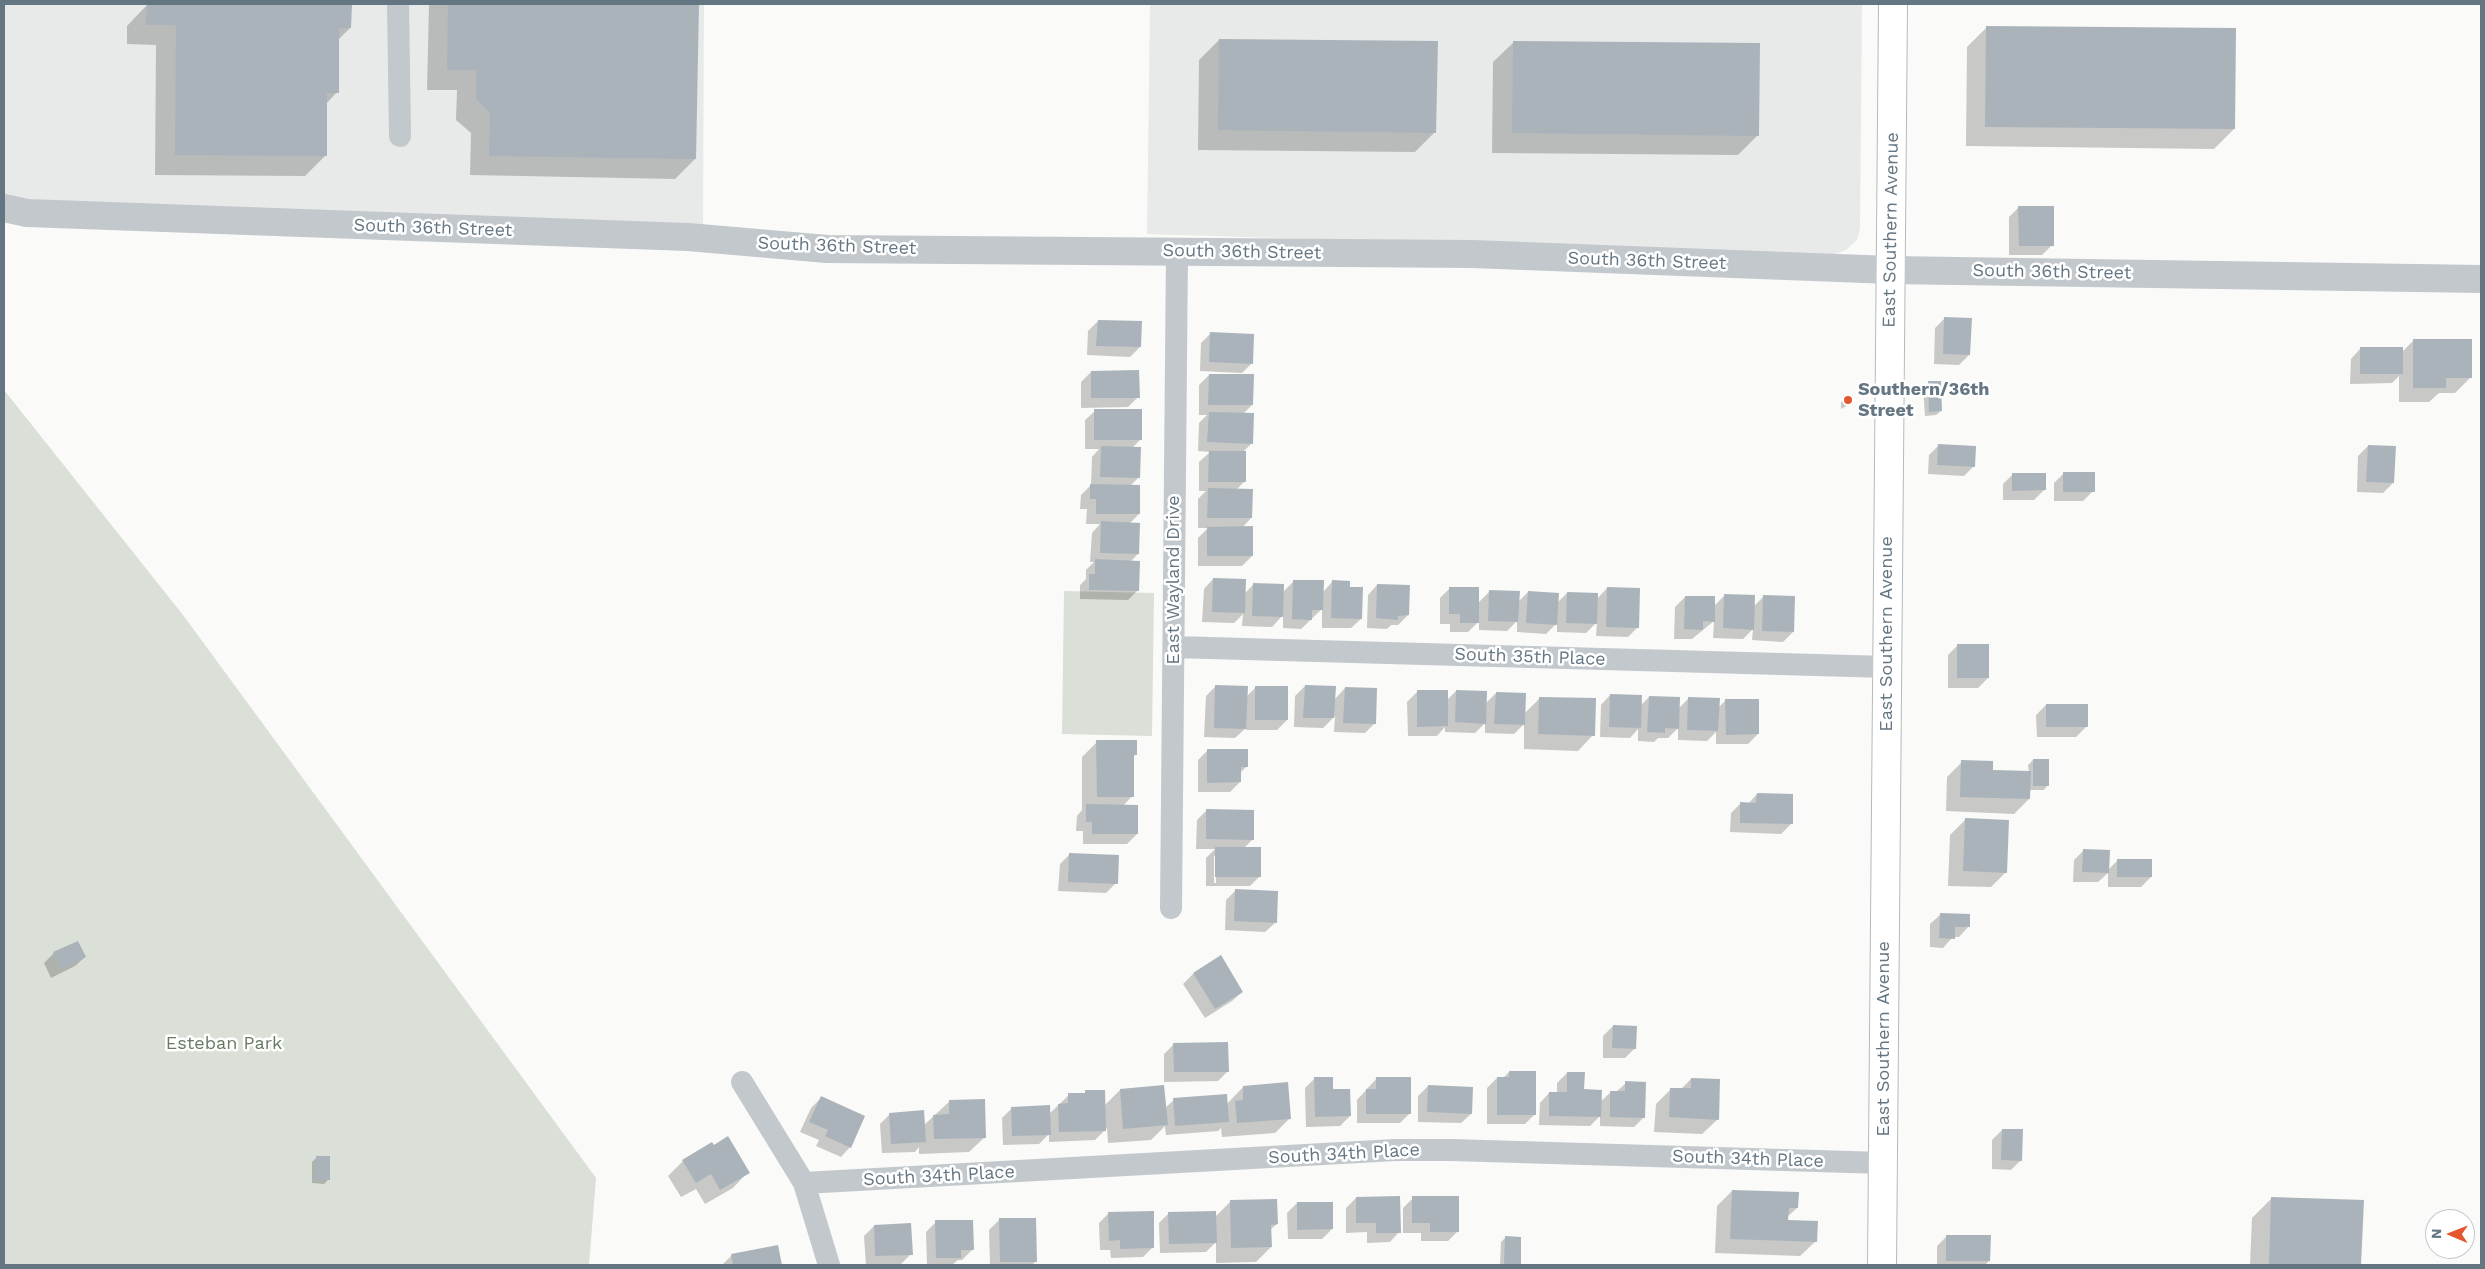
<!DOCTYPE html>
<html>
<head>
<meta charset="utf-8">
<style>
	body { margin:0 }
	#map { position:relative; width:2485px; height:1269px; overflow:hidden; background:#fafaf8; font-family:"Work Sans",sans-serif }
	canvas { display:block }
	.frame { position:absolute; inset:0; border:5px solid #657683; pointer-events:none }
	.north { position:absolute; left:2425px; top:1209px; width:50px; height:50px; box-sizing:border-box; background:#fff; border:1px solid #c1c8cd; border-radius:50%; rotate:271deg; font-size:14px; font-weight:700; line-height:20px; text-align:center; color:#657683 }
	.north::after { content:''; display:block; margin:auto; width:18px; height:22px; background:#e4572e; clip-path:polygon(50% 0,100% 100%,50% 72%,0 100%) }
</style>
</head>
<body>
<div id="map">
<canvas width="2485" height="1269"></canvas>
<div class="frame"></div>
<div class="north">N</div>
</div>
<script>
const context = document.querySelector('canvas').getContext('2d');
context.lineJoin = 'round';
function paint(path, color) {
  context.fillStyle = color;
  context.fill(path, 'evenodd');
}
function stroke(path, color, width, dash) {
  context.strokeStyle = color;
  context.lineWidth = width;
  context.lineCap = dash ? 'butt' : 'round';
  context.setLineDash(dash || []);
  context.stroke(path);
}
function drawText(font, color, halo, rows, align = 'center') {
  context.font = font + ' "Work Sans",sans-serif';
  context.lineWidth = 5;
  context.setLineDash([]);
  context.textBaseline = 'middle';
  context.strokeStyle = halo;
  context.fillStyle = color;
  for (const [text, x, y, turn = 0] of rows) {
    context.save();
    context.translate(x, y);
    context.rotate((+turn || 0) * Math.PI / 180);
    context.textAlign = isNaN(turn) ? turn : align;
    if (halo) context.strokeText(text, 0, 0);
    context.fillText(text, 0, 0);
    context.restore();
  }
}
paint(new Path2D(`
	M 4,4 L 704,4 L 703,228 L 4,206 Z
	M 1150,4 L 1862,4 L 1860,229 L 1857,240 L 1846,250 L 1832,255 L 1147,234 Z`), '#e8e9e9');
paint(new Path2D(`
	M 4,390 L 183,615 L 596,1178 L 589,1265 L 4,1265 Z
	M 1064,591 L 1154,593 L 1152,736 L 1062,734 Z`), '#dadfd7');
paint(new Path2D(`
	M 172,4 L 350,4 L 350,28 L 338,40 L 337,92 L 326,104 L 325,156 L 305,176 L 155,175 L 156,45 L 127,44 L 127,26 L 147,5 L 172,6 Z
	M 429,4 L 698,4 L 695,159 L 675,179 L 470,175 L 471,133 L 456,120 L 457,90 L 427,90 Z
	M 1987,27 L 2234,129 L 2214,149 L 1966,146 L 1967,47 Z
	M 1219,40 L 1435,132 L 1415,152 L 1198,150 L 1199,60 Z
	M 1514,42 L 1758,135 L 1738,155 L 1492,153 L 1493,62 Z
	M 2019,207 L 2052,245 L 2042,255 L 2009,255 L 2009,217 Z
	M 1945,318 L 1969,355 L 1959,365 L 1934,364 L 1935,328 Z
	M 1098,321 L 1140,347 L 1130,357 L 1087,355 L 1088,331 Z
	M 1211,333 L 1252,363 L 1242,373 L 1200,371 L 1201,343 Z
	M 2414,340 L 2470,378 L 2455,393 L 2439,393 L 2429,402 L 2399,402 L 2399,376 L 2392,383 L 2350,384 L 2351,359 L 2360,349 L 2402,352 Z
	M 1091,372 L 1138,397 L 1128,407 L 1081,408 L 1081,382 Z
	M 1209,375 L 1252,405 L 1243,414 L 1252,443 L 1243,452 L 1245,481 L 1236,490 L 1251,518 L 1242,528 L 1252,556 L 1242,566 L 1198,566 L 1198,538 L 1208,528 L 1198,528 L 1198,499 L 1206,491 L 1199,491 L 1199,462 L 1210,452 L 1198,451 L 1199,423 L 1207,415 L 1199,415 L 1199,385 Z
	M 1928,383 L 1941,411 L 1936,415 L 1925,416 L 1923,387 Z
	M 1846,398 L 1848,405 L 1841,409 L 1841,402 Z
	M 1095,411 L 1141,439 L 1132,448 L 1139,477 L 1130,486 L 1139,514 L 1129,524 L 1138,554 L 1130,562 L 1138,590 L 1128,600 L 1080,599 L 1080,585 L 1086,579 L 1086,570 L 1094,562 L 1090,562 L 1092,533 L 1100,524 L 1086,524 L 1087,509 L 1080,509 L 1081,495 L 1091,485 L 1092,457 L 1099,449 L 1085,449 L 1085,420 Z
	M 1939,445 L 1974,466 L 1964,476 L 1928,474 L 1929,455 Z
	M 2368,446 L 2393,483 L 2383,493 L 2357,492 L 2358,456 Z
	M 2064,473 L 2093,491 L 2083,501 L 2054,501 L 2054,483 Z
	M 2013,474 L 2044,490 L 2034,500 L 2003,500 L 2003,484 Z
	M 1213,579 L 1244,594 L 1253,585 L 1283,592 L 1294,581 L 1323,592 L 1333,581 L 1361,619 L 1351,628 L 1322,628 L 1322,609 L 1301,629 L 1283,628 L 1283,615 L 1272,627 L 1242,626 L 1243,614 L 1234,623 L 1202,622 L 1204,589 Z
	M 1377,585 L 1408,615 L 1398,625 L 1391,625 L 1387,629 L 1367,628 L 1368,595 Z
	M 1450,588 L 1478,603 L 1490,591 L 1518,602 L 1528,592 L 1557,603 L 1567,593 L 1597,599 L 1607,588 L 1638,627 L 1628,637 L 1596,636 L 1597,622 L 1586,633 L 1557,632 L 1557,623 L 1546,634 L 1517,632 L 1517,621 L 1507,631 L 1479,630 L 1479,621 L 1468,632 L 1450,632 L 1450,624 L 1440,624 L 1440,598 Z
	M 1724,596 L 1753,607 L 1764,596 L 1793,632 L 1783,642 L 1752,640 L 1753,629 L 1743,639 L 1713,638 L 1714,621 L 1692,639 L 1674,639 L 1675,607 L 1685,597 L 1714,606 Z
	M 1958,645 L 1988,678 L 1978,688 L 1948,688 L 1948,655 Z
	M 1216,686 L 1247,696 L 1256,687 L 1287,720 L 1277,730 L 1246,730 L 1246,728 L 1235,738 L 1204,737 L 1206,696 Z
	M 1305,686 L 1334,700 L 1345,688 L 1375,723 L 1365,733 L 1334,732 L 1335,716 L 1323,728 L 1294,727 L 1295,696 Z
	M 1456,691 L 1486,703 L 1496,693 L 1524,714 L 1540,698 L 1593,735 L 1578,751 L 1524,749 L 1524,724 L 1514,734 L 1485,733 L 1485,723 L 1475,733 L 1445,732 L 1445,727 L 1437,736 L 1408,736 L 1407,702 L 1417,692 L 1446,701 Z
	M 1610,695 L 1640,706 L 1649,697 L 1679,708 L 1689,698 L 1718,708 L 1726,700 L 1758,734 L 1748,744 L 1716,744 L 1716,732 L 1707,741 L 1678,740 L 1678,728 L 1668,738 L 1658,738 L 1654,742 L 1638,741 L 1638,729 L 1630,738 L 1600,737 L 1601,705 Z
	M 2046,705 L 2086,727 L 2076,737 L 2037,737 L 2036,715 Z
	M 1097,742 L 1135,755 L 1132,758 L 1132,796 L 1123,806 L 1137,834 L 1127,844 L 1083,844 L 1083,831 L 1076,831 L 1077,816 L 1082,810 L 1082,757 Z
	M 1208,750 L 1247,766 L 1240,773 L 1240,782 L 1230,792 L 1198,792 L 1198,760 Z
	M 2033,760 L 2048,785 L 2044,790 L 2029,790 L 2029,799 L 2014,814 L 1946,811 L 1947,777 L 1962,762 L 1991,771 L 2029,772 L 2028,765 Z
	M 1757,794 L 1791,824 L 1781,834 L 1730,832 L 1731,813 L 1741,803 L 1748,804 Z
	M 1206,811 L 1253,839 L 1244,848 L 1260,876 L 1250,886 L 1206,886 L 1206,858 L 1215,849 L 1196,849 L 1197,820 ZM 1214,856 L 1216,856 L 1216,883 L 1214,883 Z
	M 1965,820 L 2006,872 L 1991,887 L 1948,886 L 1950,835 Z
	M 2084,850 L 2108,870 L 2118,860 L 2151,877 L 2141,887 L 2108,887 L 2108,873 L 2098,882 L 2073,882 L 2074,860 Z
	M 1070,854 L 1116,883 L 1106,893 L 1058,891 L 1060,864 Z
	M 1236,890 L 1275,923 L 1265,932 L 1225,930 L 1226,900 Z
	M 1940,915 L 1968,927 L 1959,937 L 1953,937 L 1943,948 L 1930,947 L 1930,924 Z
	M 54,953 L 85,957 L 75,966 L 51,978 L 44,963 Z
	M 1220,957 L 1242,992 L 1232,1001 L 1205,1018 L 1183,984 L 1193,974 Z
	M 1613,1026 L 1635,1048 L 1625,1058 L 1603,1058 L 1603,1036 Z
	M 1174,1044 L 1228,1071 L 1218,1081 L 1164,1082 L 1164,1054 Z
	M 1509,1072 L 1535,1114 L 1525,1124 L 1487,1124 L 1487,1088 L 1497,1078 L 1503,1078 Z
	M 1567,1073 L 1583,1091 L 1600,1102 L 1611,1092 L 1616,1092 L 1626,1083 L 1644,1117 L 1634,1127 L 1600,1126 L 1600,1116 L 1590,1126 L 1539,1125 L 1540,1103 L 1549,1093 L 1557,1093 L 1557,1083 Z
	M 1315,1078 L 1332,1090 L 1350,1116 L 1340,1126 L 1306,1127 L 1305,1088 Z
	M 1376,1079 L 1410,1113 L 1400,1123 L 1357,1123 L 1357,1100 Z
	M 1691,1079 L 1718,1119 L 1702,1134 L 1654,1132 L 1656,1104 L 1671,1089 L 1681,1089 Z
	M 1428,1086 L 1471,1114 L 1461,1123 L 1418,1122 L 1418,1096 Z
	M 1243,1087 L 1290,1118 L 1275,1133 L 1222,1137 L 1221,1128 L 1218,1131 L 1166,1135 L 1165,1126 L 1151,1140 L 1108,1143 L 1107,1128 L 1095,1140 L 1049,1142 L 1049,1134 L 1039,1144 L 1003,1145 L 1002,1118 L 1012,1108 L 1049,1114 L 1069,1095 L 1103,1091 L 1104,1106 L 1120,1090 L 1165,1108 L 1174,1100 L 1227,1104 Z
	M 821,1098 L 850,1147 L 841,1157 L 816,1146 L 819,1140 L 800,1132 L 811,1108 Z
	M 950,1101 L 985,1137 L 969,1152 L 919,1154 L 919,1147 L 915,1152 L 882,1153 L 880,1124 L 890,1114 L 923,1126 Z
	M 2002,1130 L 2021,1160 L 2011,1170 L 1992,1169 L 1992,1140 Z
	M 317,1157 L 329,1179 L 324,1184 L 312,1183 L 312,1162 Z
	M 683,1161 L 748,1172 L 733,1188 L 705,1204 L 696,1189 L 681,1197 L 668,1176 Z
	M 1732,1191 L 1797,1208 L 1787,1217 L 1787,1221 L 1816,1241 L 1800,1256 L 1715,1253 L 1717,1206 Z
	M 1356,1198 L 1399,1232 L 1390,1242 L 1367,1243 L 1367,1232 L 1346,1233 L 1346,1208 Z
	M 1413,1198 L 1458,1231 L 1448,1241 L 1421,1241 L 1421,1233 L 1403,1233 L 1403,1208 Z
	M 2272,1198 L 2362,1201 L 2360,1265 L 2250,1265 L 2252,1218 Z
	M 1230,1202 L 1277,1224 L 1270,1230 L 1271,1247 L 1256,1262 L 1216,1263 L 1216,1242 L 1206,1252 L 1160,1253 L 1159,1223 L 1169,1213 L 1215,1217 Z
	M 1297,1203 L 1332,1229 L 1322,1239 L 1288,1239 L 1287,1213 Z
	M 1109,1213 L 1153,1247 L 1143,1257 L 1111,1258 L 1110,1250 L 1100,1250 L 1099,1223 Z
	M 999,1220 L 1036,1261 L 1032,1265 L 990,1265 L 989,1230 Z
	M 936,1222 L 972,1250 L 962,1260 L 958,1260 L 952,1265 L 927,1265 L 926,1232 Z
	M 874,1226 L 911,1254 L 901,1264 L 866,1265 L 864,1236 Z
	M 1947,1236 L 1989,1261 L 1985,1265 L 1937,1265 L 1937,1246 Z
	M 1505,1238 L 1520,1238 L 1519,1265 L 1500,1265 L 1501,1242 Z
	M 777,1247 L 781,1265 L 722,1265 L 732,1255 Z`), '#0003');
paint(new Path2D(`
	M 147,4 L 352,4 L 351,28 L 339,28 L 339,93 L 327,93 L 327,156 L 175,155 L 176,25 L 146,25 Z
	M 448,4 L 699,4 L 696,159 L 489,156 L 490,113 L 476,99 L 476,70 L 447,70 Z
	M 1986,26 L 2236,28 L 2235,129 L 1985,127 Z
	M 1219,39 L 1438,41 L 1436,133 L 1218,130 Z
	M 1513,41 L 1760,43 L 1759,136 L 1512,133 Z
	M 2018,206 L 2054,206 L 2054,246 L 2019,246 Z
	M 1944,317 L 1972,318 L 1970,355 L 1943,354 Z
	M 1098,320 L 1142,321 L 1141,347 L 1096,346 Z
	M 1210,332 L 1254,334 L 1253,364 L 1209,362 Z
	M 2413,339 L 2472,339 L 2472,378 L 2446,378 L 2446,388 L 2413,388 Z
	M 2360,347 L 2403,347 L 2403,374 L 2360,374 Z
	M 1139,370 L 1140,398 L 1091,398 L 1091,371 Z
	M 1209,374 L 1254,374 L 1253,405 L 1208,405 Z
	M 1928,381 L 1941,381 L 1942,411 L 1929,412 Z
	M 1094,409 L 1142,409 L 1142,440 L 1094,440 Z
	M 1209,412 L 1254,413 L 1253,444 L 1207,442 Z
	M 1938,444 L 1976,446 L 1975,467 L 1937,465 Z
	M 2368,445 L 2396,446 L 2394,483 L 2366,482 Z
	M 1101,446 L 1141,447 L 1140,478 L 1100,477 Z
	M 1209,451 L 1246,451 L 1246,482 L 1208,482 Z
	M 2063,472 L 2095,472 L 2095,492 L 2063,492 Z
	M 2012,473 L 2046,473 L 2046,490 L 2012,491 Z
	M 1090,484 L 1140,485 L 1140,514 L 1096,514 L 1096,499 L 1090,499 Z
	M 1208,488 L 1253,489 L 1252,518 L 1207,518 Z
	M 1101,521 L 1140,523 L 1139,554 L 1100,553 Z
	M 1253,526 L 1253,556 L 1207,556 L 1207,527 Z
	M 1095,559 L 1140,561 L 1139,591 L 1089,590 L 1089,574 L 1095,574 Z
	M 1213,578 L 1246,579 L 1245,613 L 1212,612 Z
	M 1293,580 L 1324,580 L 1323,610 L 1312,610 L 1312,620 L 1292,619 Z
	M 1332,580 L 1350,581 L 1350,587 L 1363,587 L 1362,619 L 1331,618 Z
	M 1253,583 L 1284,584 L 1283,617 L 1252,616 Z
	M 1377,584 L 1410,585 L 1409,615 L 1398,616 L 1398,620 L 1376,618 Z
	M 1449,587 L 1479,587 L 1479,623 L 1460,623 L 1460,614 L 1449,614 Z
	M 1607,587 L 1640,588 L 1639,628 L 1606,627 Z
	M 1489,590 L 1520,591 L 1518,622 L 1488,621 Z
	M 1528,591 L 1559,593 L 1557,625 L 1526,623 Z
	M 1567,592 L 1598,593 L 1597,624 L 1566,623 Z
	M 1724,594 L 1755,595 L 1754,630 L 1723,628 Z
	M 1763,595 L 1795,596 L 1794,632 L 1762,631 Z
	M 1685,596 L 1715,596 L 1715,622 L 1703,621 L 1703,630 L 1684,629 Z
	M 1957,644 L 1989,644 L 1989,678 L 1957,678 Z
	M 1215,685 L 1248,686 L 1246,729 L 1214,728 Z
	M 1305,685 L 1336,686 L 1334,718 L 1303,718 Z
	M 1255,686 L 1288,686 L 1288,720 L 1255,720 Z
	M 1345,687 L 1377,688 L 1376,724 L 1343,723 Z
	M 1417,690 L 1448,690 L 1448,726 L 1417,727 Z
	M 1456,690 L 1487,691 L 1486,724 L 1455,722 Z
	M 1496,692 L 1526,693 L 1525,725 L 1494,724 Z
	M 1610,694 L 1642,695 L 1641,728 L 1609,727 Z
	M 1649,696 L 1680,697 L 1679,729 L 1665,728 L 1665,733 L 1647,732 Z
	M 1539,697 L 1596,698 L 1595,736 L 1538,734 Z
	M 1688,697 L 1720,698 L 1718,731 L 1687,730 Z
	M 1725,699 L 1759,699 L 1759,734 L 1726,735 Z
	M 2046,704 L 2088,704 L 2088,727 L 2046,727 Z
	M 1096,740 L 1137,740 L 1137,755 L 1134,755 L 1134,797 L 1097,797 Z
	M 1207,749 L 1248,749 L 1248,767 L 1241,767 L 1241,782 L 1207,783 Z
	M 2033,759 L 2049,759 L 2049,786 L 2033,786 Z
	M 1961,760 L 1993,761 L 1993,770 L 2031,771 L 2030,799 L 1960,797 Z
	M 1757,793 L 1793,794 L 1793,824 L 1740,823 L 1740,802 L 1756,803 Z
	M 1086,804 L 1138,805 L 1138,834 L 1092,834 L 1092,822 L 1086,822 Z
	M 1206,809 L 1254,810 L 1254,840 L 1206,839 Z
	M 1965,818 L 2009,820 L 2007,873 L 1963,871 Z
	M 1215,847 L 1261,847 L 1261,877 L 1215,877 Z
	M 2083,849 L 2110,850 L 2109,873 L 2082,872 Z
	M 1069,853 L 1119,855 L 1118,884 L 1068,882 Z
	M 2117,859 L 2152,859 L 2152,877 L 2117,877 Z
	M 1235,889 L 1278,891 L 1277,923 L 1234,921 Z
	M 1940,913 L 1970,914 L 1970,927 L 1955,927 L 1955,939 L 1939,938 Z
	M 78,941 L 86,957 L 61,969 L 53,952 Z
	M 1221,955 L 1243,992 L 1215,1009 L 1193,973 Z
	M 1613,1025 L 1637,1026 L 1636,1049 L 1612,1048 Z
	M 1228,1042 L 1229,1072 L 1174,1072 L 1173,1043 Z
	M 1509,1071 L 1536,1071 L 1536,1115 L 1497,1115 L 1497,1077 L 1509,1077 Z
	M 1567,1072 L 1585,1072 L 1584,1089 L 1602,1090 L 1601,1117 L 1549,1116 L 1549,1092 L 1567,1092 Z
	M 1314,1077 L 1333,1077 L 1333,1089 L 1350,1089 L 1351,1116 L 1315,1117 Z
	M 1376,1077 L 1411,1077 L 1411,1114 L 1366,1114 L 1366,1089 L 1376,1089 Z
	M 1691,1078 L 1720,1079 L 1719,1120 L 1669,1117 L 1670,1088 L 1691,1088 Z
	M 1625,1081 L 1646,1082 L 1645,1118 L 1610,1117 L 1610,1091 L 1625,1091 Z
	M 1288,1082 L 1291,1119 L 1237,1123 L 1235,1101 L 1243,1100 L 1243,1086 Z
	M 1164,1085 L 1168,1125 L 1123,1129 L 1120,1089 Z
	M 1428,1085 L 1473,1087 L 1472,1114 L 1427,1112 Z
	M 1085,1090 L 1105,1090 L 1106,1131 L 1059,1132 L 1058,1104 L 1068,1103 L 1068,1093 L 1085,1093 Z
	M 1227,1094 L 1229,1122 L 1175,1126 L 1173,1098 Z
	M 821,1096 L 865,1116 L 851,1148 L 825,1136 L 828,1130 L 809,1122 Z
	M 985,1099 L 986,1138 L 934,1139 L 933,1115 L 949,1114 L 949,1100 Z
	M 1050,1105 L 1051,1135 L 1012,1136 L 1011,1107 Z
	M 924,1110 L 926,1142 L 891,1144 L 889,1113 Z
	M 2002,1129 L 2023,1129 L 2022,1161 L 2001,1160 Z
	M 728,1136 L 750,1173 L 720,1190 L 711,1174 L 696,1183 L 682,1160 L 712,1142 L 714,1145 Z
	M 316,1156 L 330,1156 L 330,1180 L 316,1179 Z
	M 1732,1190 L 1799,1192 L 1798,1208 L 1789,1208 L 1788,1220 L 1818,1221 L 1817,1242 L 1730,1239 Z
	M 1400,1196 L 1401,1233 L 1376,1233 L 1376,1223 L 1356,1223 L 1356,1197 Z
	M 1412,1196 L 1459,1196 L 1459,1232 L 1430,1232 L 1430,1223 L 1412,1223 Z
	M 2271,1197 L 2364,1200 L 2361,1265 L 2269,1265 Z
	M 1277,1199 L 1278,1224 L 1271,1225 L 1272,1247 L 1231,1248 L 1230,1200 Z
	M 1297,1202 L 1333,1202 L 1333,1229 L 1297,1230 Z
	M 1154,1211 L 1154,1248 L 1120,1249 L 1120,1240 L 1109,1241 L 1108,1212 Z
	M 1216,1211 L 1217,1243 L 1169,1244 L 1168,1212 Z
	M 999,1218 L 1036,1218 L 1037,1262 L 1000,1262 Z
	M 935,1220 L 973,1220 L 974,1250 L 961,1250 L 961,1258 L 936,1258 Z
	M 911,1223 L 913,1255 L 875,1256 L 874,1225 Z
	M 1946,1235 L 1991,1235 L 1990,1261 L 1946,1261 Z
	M 1505,1236 L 1521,1237 L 1521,1265 L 1504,1265 Z
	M 778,1245 L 782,1265 L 733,1265 L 731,1254 Z`), '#aab3b9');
const secondary = new Path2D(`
	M 1882,1265 L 1893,4`);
stroke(secondary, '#b3babf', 30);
stroke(new Path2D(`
	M 398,4 L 400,136
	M 1174,647 L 1887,667
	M 1171,908 L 1177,251
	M 742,1082 L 804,1183 L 829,1265
	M 804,1183 L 1395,1150 L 1452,1150 L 1883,1163`), '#c3c8cc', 22);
stroke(new Path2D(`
	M 4,208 L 27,213 L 688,237 L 827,249 L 1472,254 L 1891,270 L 2481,279`), '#c3c8cc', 28);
stroke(secondary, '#fff', 28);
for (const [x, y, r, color] of [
	[1848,400,5,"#e4572e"]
]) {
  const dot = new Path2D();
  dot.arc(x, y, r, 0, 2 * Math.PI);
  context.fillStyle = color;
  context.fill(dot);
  stroke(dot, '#fff', 2);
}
drawText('18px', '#657683', '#fff', [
	["South 36th Street",433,228,2],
	["East Southern Avenue",1891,230,-89],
	["South 36th Street",837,246,2],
	["South 36th Street",1242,252,1],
	["South 36th Street",1647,261,2],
	["South 36th Street",2052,272,1],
	["East Wayland Drive",1174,580,-90],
	["East Southern Avenue",1887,634,-90],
	["South 35th Place",1530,657,2],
	["East Southern Avenue",1884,1039,-90],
	["South 34th Place",1344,1154,-3],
	["South 34th Place",1748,1159,2],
	["South 34th Place",939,1176,-3]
]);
drawText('bold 18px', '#657683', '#fff', [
	["Southern/36th",1858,390],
	["Street",1858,411]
], 'left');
drawText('18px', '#687a64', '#fff', [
	["Esteban Park",224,1044]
]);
</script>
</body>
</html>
